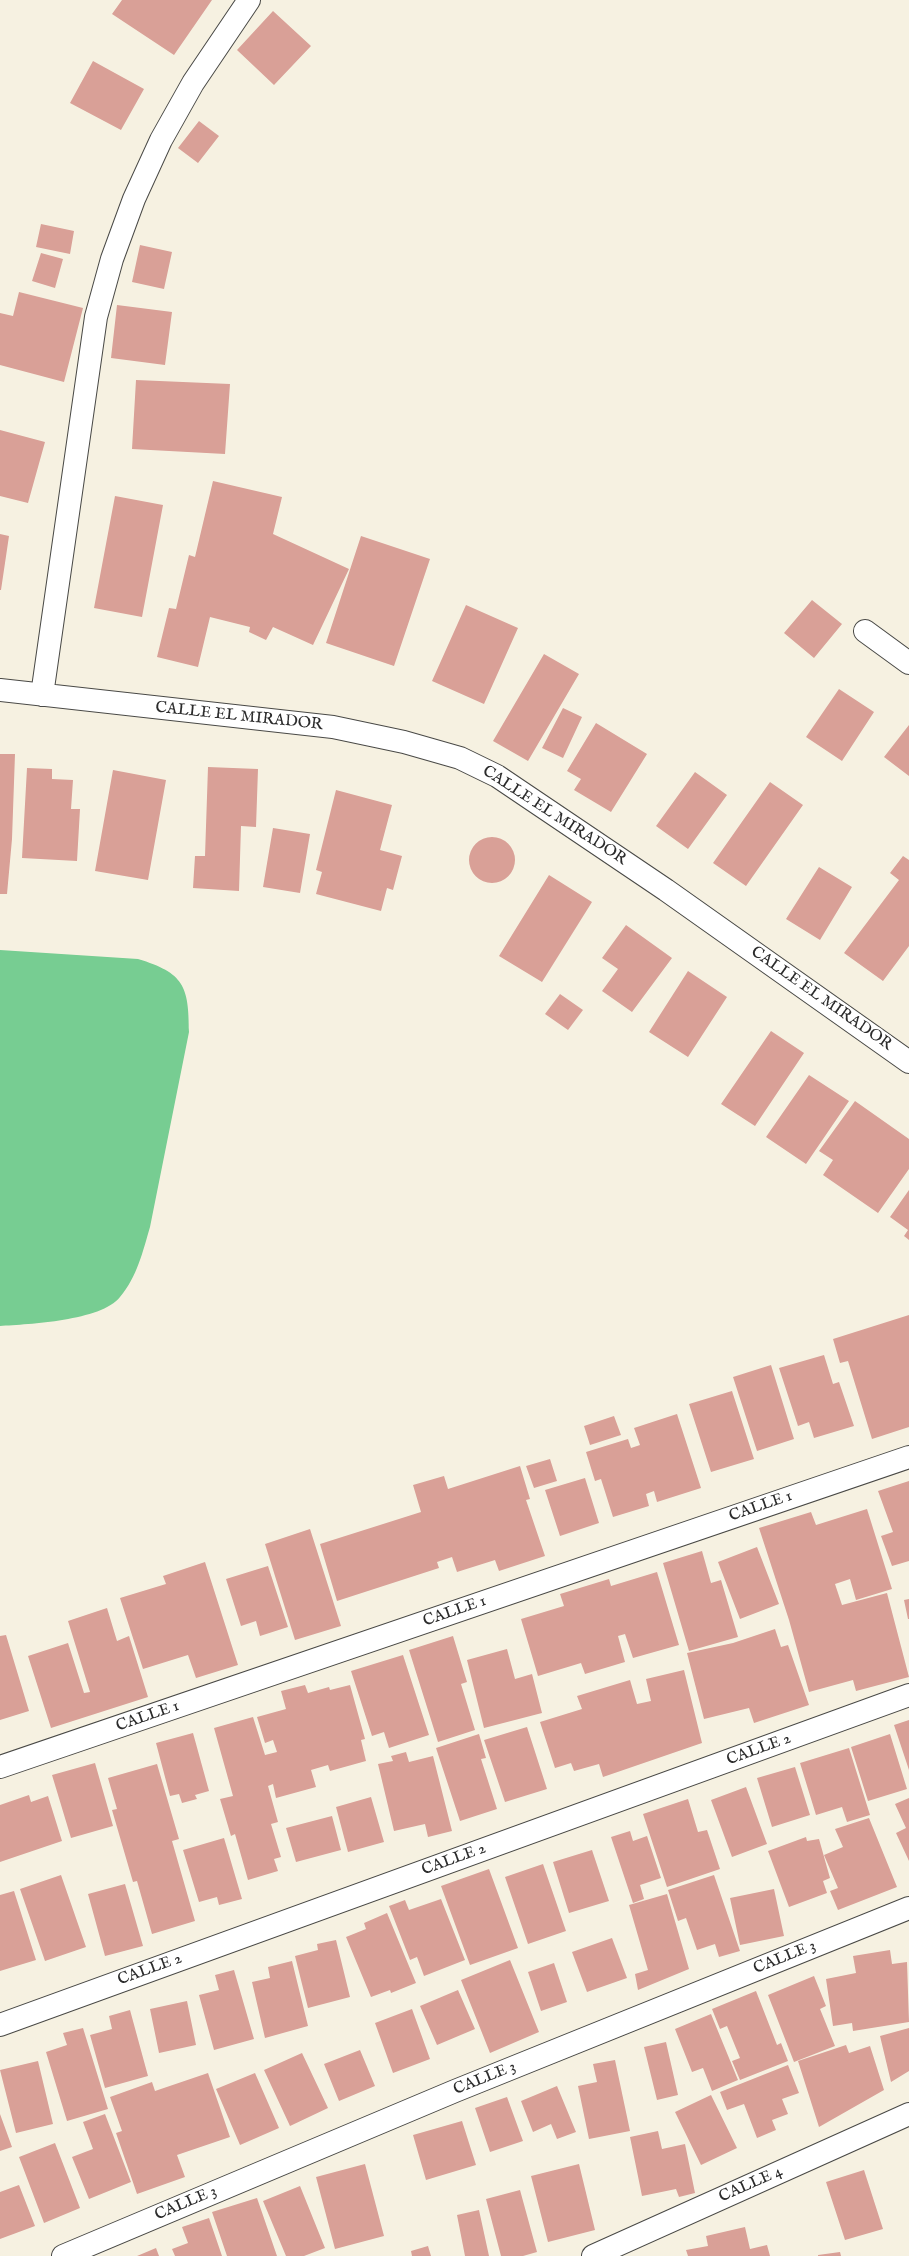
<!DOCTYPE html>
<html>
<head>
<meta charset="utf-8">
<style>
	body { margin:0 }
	canvas { display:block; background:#f6f1e1 }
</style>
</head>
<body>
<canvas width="909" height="2256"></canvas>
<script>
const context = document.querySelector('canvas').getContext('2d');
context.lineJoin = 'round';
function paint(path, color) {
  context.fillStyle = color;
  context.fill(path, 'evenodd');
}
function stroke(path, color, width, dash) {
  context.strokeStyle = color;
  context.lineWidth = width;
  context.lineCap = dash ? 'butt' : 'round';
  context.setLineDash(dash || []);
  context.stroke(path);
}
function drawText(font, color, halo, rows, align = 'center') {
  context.font = font + ' "IM FELL English",serif';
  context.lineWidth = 4;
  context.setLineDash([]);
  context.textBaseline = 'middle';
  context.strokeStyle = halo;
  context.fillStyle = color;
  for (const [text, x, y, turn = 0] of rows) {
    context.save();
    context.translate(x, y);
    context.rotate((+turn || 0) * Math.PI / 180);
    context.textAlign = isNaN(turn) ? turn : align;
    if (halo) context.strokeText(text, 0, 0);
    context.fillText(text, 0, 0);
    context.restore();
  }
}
paint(new Path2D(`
	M 0,950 L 138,959 C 184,973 189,986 189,1032 L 150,1227 C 143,1251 137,1277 120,1297 C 101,1321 29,1324 0,1326 Z`), '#77cd92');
paint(new Path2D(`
	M 122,0 L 212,0 L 174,55 L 112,14 Z
	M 273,11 L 311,46 L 274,85 L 237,50 Z
	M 93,61 L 144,89 L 121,130 L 70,103 Z
	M 199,121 L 219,136 L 198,163 L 178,148 Z
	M 41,224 L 74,231 L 70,254 L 36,247 Z
	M 140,245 L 172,252 L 164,289 L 132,282 Z
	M 41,253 L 63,259 L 55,288 L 32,281 Z
	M 19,292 L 83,308 L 64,382 L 0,365 L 0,313 L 13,316 Z
	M 117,305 L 172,312 L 165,365 L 111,358 Z
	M 136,380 L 230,384 L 225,454 L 132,449 Z
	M 0,430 L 45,442 L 28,503 L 0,496 Z
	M 213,481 L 282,497 L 273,534 L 349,569 L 313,645 L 273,627 L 266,640 L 249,632 L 250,627 L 210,617 L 198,667 L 157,657 L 169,608 L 176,609 L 189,555 L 195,557 Z
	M 115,496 L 163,505 L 142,617 L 94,608 Z
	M 0,534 L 9,536 L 1,590 L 0,590 Z
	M 361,536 L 430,559 L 394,666 L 326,643 Z
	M 812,600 L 842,624 L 814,658 L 784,633 Z
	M 466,605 L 518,628 L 484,704 L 432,681 Z
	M 544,654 L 579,674 L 528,761 L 493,741 Z
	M 839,689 L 874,712 L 842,761 L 806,737 Z
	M 563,708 L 582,717 L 563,758 L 542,748 Z
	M 596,723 L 647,754 L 611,812 L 574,790 L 581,779 L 567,771 Z
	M 909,725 L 909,776 L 884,757 Z
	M 0,754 L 15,754 L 12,839 L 7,894 L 0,894 Z
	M 208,767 L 258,769 L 256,827 L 241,826 L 239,891 L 193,888 L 195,856 L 205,856 Z
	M 27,768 L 52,769 L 52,779 L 73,780 L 71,809 L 80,809 L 77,861 L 22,858 Z
	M 113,770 L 166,780 L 148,880 L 95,871 Z
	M 695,772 L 727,795 L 688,849 L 656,826 Z
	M 770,782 L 803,805 L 746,886 L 713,863 Z
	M 336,790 L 392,805 L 380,850 L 402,856 L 393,890 L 387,888 L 381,911 L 316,894 L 322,872 L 316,870 Z
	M 273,828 L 310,834 L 300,893 L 263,887 Z
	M469 860a23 23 0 1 1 46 0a23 23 0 1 1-46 0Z
	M 903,856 L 909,860 L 909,946 L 883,981 L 844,953 L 899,880 L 890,873 Z
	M 819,867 L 852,887 L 820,940 L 786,919 Z
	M 549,875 L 592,902 L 542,982 L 499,956 Z
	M 626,925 L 672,958 L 632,1012 L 602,991 L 618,969 L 602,958 Z
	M 688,971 L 727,997 L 688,1057 L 649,1032 Z
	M 560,994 L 583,1010 L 568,1030 L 545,1014 Z
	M 771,1031 L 804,1053 L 755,1126 L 721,1104 Z
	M 809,1075 L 849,1101 L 806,1164 L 766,1137 Z
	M 855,1101 L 909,1139 L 909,1169 L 878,1213 L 823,1175 L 833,1160 L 819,1151 Z
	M 909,1190 L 909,1240 L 904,1236 L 908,1230 L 890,1217 Z
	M 909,1315 L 909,1427 L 872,1439 L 848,1361 L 840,1363 L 833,1339 Z
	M 824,1355 L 833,1384 L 839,1382 L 854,1426 L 814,1438 L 809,1422 L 798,1426 L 779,1368 Z
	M 771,1365 L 794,1439 L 757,1451 L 733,1377 Z
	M 732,1391 L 754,1459 L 711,1472 L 689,1404 Z
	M 677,1414 L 701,1488 L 657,1502 L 654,1491 L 646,1494 L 649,1506 L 613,1517 L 601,1479 L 595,1481 L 586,1452 L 628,1439 L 631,1448 L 640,1445 L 634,1428 Z
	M 614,1416 L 621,1435 L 590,1445 L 584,1426 Z
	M 550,1459 L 557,1481 L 534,1488 L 526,1466 Z
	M 520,1466 L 530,1499 L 526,1500 L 545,1556 L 499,1571 L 495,1560 L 457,1572 L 452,1557 L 437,1562 L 439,1568 L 337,1601 L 320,1544 L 421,1512 L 413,1485 L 444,1476 L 448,1489 Z
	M 585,1478 L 599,1523 L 560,1536 L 545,1490 Z
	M 909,1481 L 909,1561 L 892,1566 L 881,1536 L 893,1532 L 878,1491 Z
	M 867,1509 L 892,1589 L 856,1600 L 850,1579 L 835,1584 L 842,1605 L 887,1593 L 909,1677 L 856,1691 L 853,1680 L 809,1692 L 789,1620 L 759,1528 L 811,1512 L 816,1525 Z
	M 310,1529 L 341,1626 L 295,1640 L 265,1544 Z
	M 757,1547 L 779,1604 L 740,1619 L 718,1562 Z
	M 702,1551 L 711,1583 L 721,1580 L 738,1637 L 689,1651 L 663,1563 Z
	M 205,1562 L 238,1665 L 196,1678 L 188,1655 L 143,1669 L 120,1598 L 166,1584 L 163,1576 Z
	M 268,1566 L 288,1627 L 260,1636 L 256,1621 L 241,1626 L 226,1579 Z
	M 657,1572 L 679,1645 L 633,1658 L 625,1634 L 618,1636 L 625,1662 L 585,1674 L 581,1663 L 538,1676 L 521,1619 L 564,1606 L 560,1594 L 609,1579 L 611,1586 Z
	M 909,1599 L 909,1619 L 908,1619 L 904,1600 Z
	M 107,1608 L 117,1641 L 129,1636 L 148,1697 L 51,1728 L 28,1656 L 68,1643 L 84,1693 L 90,1692 L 68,1621 Z
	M 775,1629 L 781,1647 L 788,1645 L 809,1705 L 754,1723 L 749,1708 L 704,1719 L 687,1653 L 733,1643 Z
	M 6,1635 L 29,1711 L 0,1720 L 0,1636 Z
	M 453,1636 L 467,1682 L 461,1684 L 475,1730 L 438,1742 L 409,1650 Z
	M 507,1649 L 515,1679 L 532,1674 L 542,1713 L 484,1728 L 467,1660 Z
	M 403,1655 L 429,1735 L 389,1748 L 384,1732 L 372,1736 L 351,1671 Z
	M 684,1670 L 702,1743 L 603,1777 L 599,1764 L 574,1771 L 571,1763 L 555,1768 L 540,1722 L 582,1709 L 577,1696 L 630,1680 L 637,1704 L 651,1701 L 646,1679 Z
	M 305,1685 L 308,1693 L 329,1687 L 330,1690 L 350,1685 L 365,1739 L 361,1740 L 366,1761 L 330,1771 L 328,1765 L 311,1770 L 316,1787 L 276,1798 L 273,1784 L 268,1786 L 278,1822 L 271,1824 L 281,1857 L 274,1859 L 278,1871 L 248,1880 L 235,1834 L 231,1836 L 220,1799 L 233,1796 L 214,1728 L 253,1717 L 265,1755 L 277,1752 L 273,1740 L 265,1743 L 257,1717 L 286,1709 L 281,1691 Z
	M 909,1720 L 909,1770 L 894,1725 Z
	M 527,1727 L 547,1789 L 505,1802 L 484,1740 Z
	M 193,1733 L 209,1791 L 195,1795 L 197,1799 L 182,1803 L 179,1794 L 170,1796 L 156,1743 Z
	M 479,1734 L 486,1758 L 481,1759 L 497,1809 L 460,1821 L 436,1748 Z
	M 890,1734 L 907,1789 L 868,1801 L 851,1747 Z
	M 849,1748 L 870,1815 L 847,1822 L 842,1807 L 816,1815 L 800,1763 Z
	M 406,1752 L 409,1762 L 433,1756 L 452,1831 L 428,1837 L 425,1824 L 394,1831 L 378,1764 L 393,1761 L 391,1756 Z
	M 95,1763 L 113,1826 L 71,1838 L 52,1775 Z
	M 157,1764 L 179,1839 L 172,1841 L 195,1921 L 152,1934 L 137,1881 L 133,1882 L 112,1810 L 117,1809 L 108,1778 Z
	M 795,1767 L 810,1815 L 772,1827 L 757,1778 Z
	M 746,1787 L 767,1844 L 732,1857 L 711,1800 Z
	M 29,1795 L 31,1802 L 48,1796 L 62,1841 L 0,1862 L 0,1805 Z
	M 371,1797 L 384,1842 L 348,1852 L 336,1807 Z
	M 909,1798 L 909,1861 L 896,1833 L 906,1828 L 895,1804 Z
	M 688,1799 L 698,1832 L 707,1830 L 720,1869 L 667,1887 L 643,1814 Z
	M 332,1816 L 341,1850 L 296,1862 L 286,1828 Z
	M 869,1818 L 897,1887 L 838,1910 L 830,1891 L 838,1888 L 824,1855 L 843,1847 L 835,1829 Z
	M 630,1831 L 633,1841 L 647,1836 L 661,1878 L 640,1885 L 644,1899 L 633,1903 L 611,1837 Z
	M 806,1837 L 807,1841 L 819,1839 L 830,1878 L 823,1881 L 827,1893 L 789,1907 L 768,1851 Z
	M 224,1838 L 242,1899 L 219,1905 L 217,1897 L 199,1902 L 183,1850 Z
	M 592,1850 L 609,1901 L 569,1913 L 553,1862 Z
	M 543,1864 L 566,1931 L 528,1944 L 505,1877 Z
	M 489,1869 L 518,1948 L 470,1965 L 441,1886 Z
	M 61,1875 L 86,1947 L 45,1961 L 20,1889 Z
	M 714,1875 L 740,1951 L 719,1957 L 715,1944 L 697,1950 L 686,1918 L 678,1921 L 668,1890 Z
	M 125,1884 L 143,1946 L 105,1956 L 88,1894 Z
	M 774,1889 L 784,1936 L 740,1945 L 730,1898 Z
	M 14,1891 L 36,1960 L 0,1971 L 0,1895 Z
	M 667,1894 L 689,1969 L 638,1990 L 635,1974 L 648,1970 L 629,1905 Z
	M 441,1899 L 465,1960 L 424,1976 L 417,1957 L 410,1960 L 389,1906 L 405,1900 L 409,1910 Z
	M 387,1913 L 416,1983 L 391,1993 L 390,1990 L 371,1997 L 346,1937 L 366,1929 L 364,1923 Z
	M 612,1938 L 627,1978 L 587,1992 L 572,1952 Z
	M 336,1940 L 350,1997 L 308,2008 L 295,1956 L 318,1950 L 317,1944 Z
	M 890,1950 L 892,1964 L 907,1962 L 909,2022 L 853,2031 L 852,2023 L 833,2026 L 826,1979 L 856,1973 L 853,1956 Z
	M 510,1960 L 539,2032 L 490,2053 L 461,1980 Z
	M 292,1961 L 308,2026 L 265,2038 L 252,1982 L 270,1978 L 268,1967 Z
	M 554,1963 L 567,2002 L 541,2011 L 528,1972 Z
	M 234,1970 L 254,2039 L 214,2050 L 199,1995 L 219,1990 L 215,1975 Z
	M 814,1976 L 826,2006 L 820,2009 L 835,2046 L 794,2062 L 768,1995 Z
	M 458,1990 L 475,2029 L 437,2045 L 420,2006 Z
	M 756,1991 L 777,2045 L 781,2043 L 788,2061 L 740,2080 L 732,2061 L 740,2058 L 727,2026 L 720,2029 L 712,2009 Z
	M 187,2001 L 196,2045 L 159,2053 L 150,2009 Z
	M 412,2009 L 430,2059 L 393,2073 L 375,2023 Z
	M 130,2010 L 148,2076 L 105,2088 L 90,2035 L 112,2029 L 109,2016 Z
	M 711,2014 L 738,2080 L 712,2091 L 703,2068 L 692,2072 L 675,2029 Z
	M 83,2028 L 108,2109 L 67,2121 L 46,2052 L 67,2045 L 63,2033 Z
	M 909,2028 L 909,2071 L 891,2082 L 880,2036 Z
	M 666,2042 L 678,2095 L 657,2100 L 644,2047 Z
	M 846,2045 L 849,2053 L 870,2046 L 884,2090 L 819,2127 L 798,2061 Z
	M 360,2050 L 375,2086 L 339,2101 L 324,2064 Z
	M 302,2053 L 328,2108 L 290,2126 L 264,2070 Z
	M 615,2060 L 630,2131 L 589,2139 L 578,2086 L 597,2082 L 593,2064 Z
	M 38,2061 L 53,2124 L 16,2133 L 0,2070 Z
	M 788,2065 L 799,2093 L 782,2099 L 788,2114 L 772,2120 L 776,2130 L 757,2138 L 744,2104 L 727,2110 L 720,2092 Z
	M 208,2073 L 230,2137 L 177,2155 L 185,2177 L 137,2194 L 116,2133 L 122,2131 L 110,2097 L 152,2082 L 155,2091 Z
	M 255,2073 L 279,2128 L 240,2145 L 216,2089 Z
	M 557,2086 L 576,2132 L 557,2139 L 551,2124 L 533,2132 L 521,2101 Z
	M 711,2095 L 737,2148 L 701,2165 L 675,2112 Z
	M 507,2097 L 523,2141 L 490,2152 L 475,2108 Z
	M 0,2114 L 12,2147 L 0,2151 Z
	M 105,2114 L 131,2182 L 89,2199 L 72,2157 L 93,2149 L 83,2122 Z
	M 462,2121 L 476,2165 L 426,2180 L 413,2135 Z
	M 658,2131 L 662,2149 L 685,2144 L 695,2193 L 679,2197 L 676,2189 L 642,2196 L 630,2137 Z
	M 55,2143 L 80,2208 L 44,2223 L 19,2157 Z
	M 365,2164 L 384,2236 L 335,2249 L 316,2177 Z
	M 579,2164 L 595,2230 L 548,2242 L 531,2176 Z
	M 864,2170 L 883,2229 L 845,2240 L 826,2182 Z
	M 19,2185 L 35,2226 L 0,2239 L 0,2192 Z
	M 300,2186 L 325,2248 L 304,2256 L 286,2256 L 263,2201 Z
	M 520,2190 L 537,2252 L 523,2256 L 501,2256 L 486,2199 Z
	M 257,2198 L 277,2256 L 227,2256 L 212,2212 Z
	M 479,2210 L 489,2256 L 465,2256 L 457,2215 Z
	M 209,2218 L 222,2256 L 175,2256 L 172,2249 L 188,2243 L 182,2227 Z
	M 745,2227 L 750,2249 L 767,2245 L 770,2256 L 688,2256 L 686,2250 L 708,2246 L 706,2236 Z
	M 428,2246 L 431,2256 L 412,2256 L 411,2251 Z
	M 156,2248 L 159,2256 L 137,2256 Z
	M 840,2252 L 841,2256 L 818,2256 L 818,2255 Z`), '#d9a097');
const minor = new Path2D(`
	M 865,631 L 909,663
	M 0,690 L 333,727 L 404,742 L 460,758 L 497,776 L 666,890 L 909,1062
	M 42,695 L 96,317 L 112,259 L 134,199 L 161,140 L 193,83 L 249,0
	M 0,1767 L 909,1457
	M 0,2025 L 909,1695
	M 63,2256 L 455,2091 L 909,1908
	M 593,2256 L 909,2114`);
stroke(minor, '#494946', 24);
stroke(minor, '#fff', 22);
drawText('16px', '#2b2b2b', '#fff', [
	["CALLE EL MIRADOR",239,717,6],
	["CALLE EL MIRADOR",554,816,33],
	["CALLE EL MIRADOR",821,999,35],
	["CALLE 1",761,1507,-19],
	["CALLE 1",455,1612,-19],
	["CALLE 1",148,1717,-19],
	["CALLE 2",759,1750,-20],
	["CALLE 2",454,1860,-20],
	["CALLE 3",785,1958,-22],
	["CALLE 2",150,1970,-20],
	["CALLE 3",485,2079,-22],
	["CALLE 4",751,2185,-24],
	["CALLE 3",186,2204,-23]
]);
</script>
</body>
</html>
